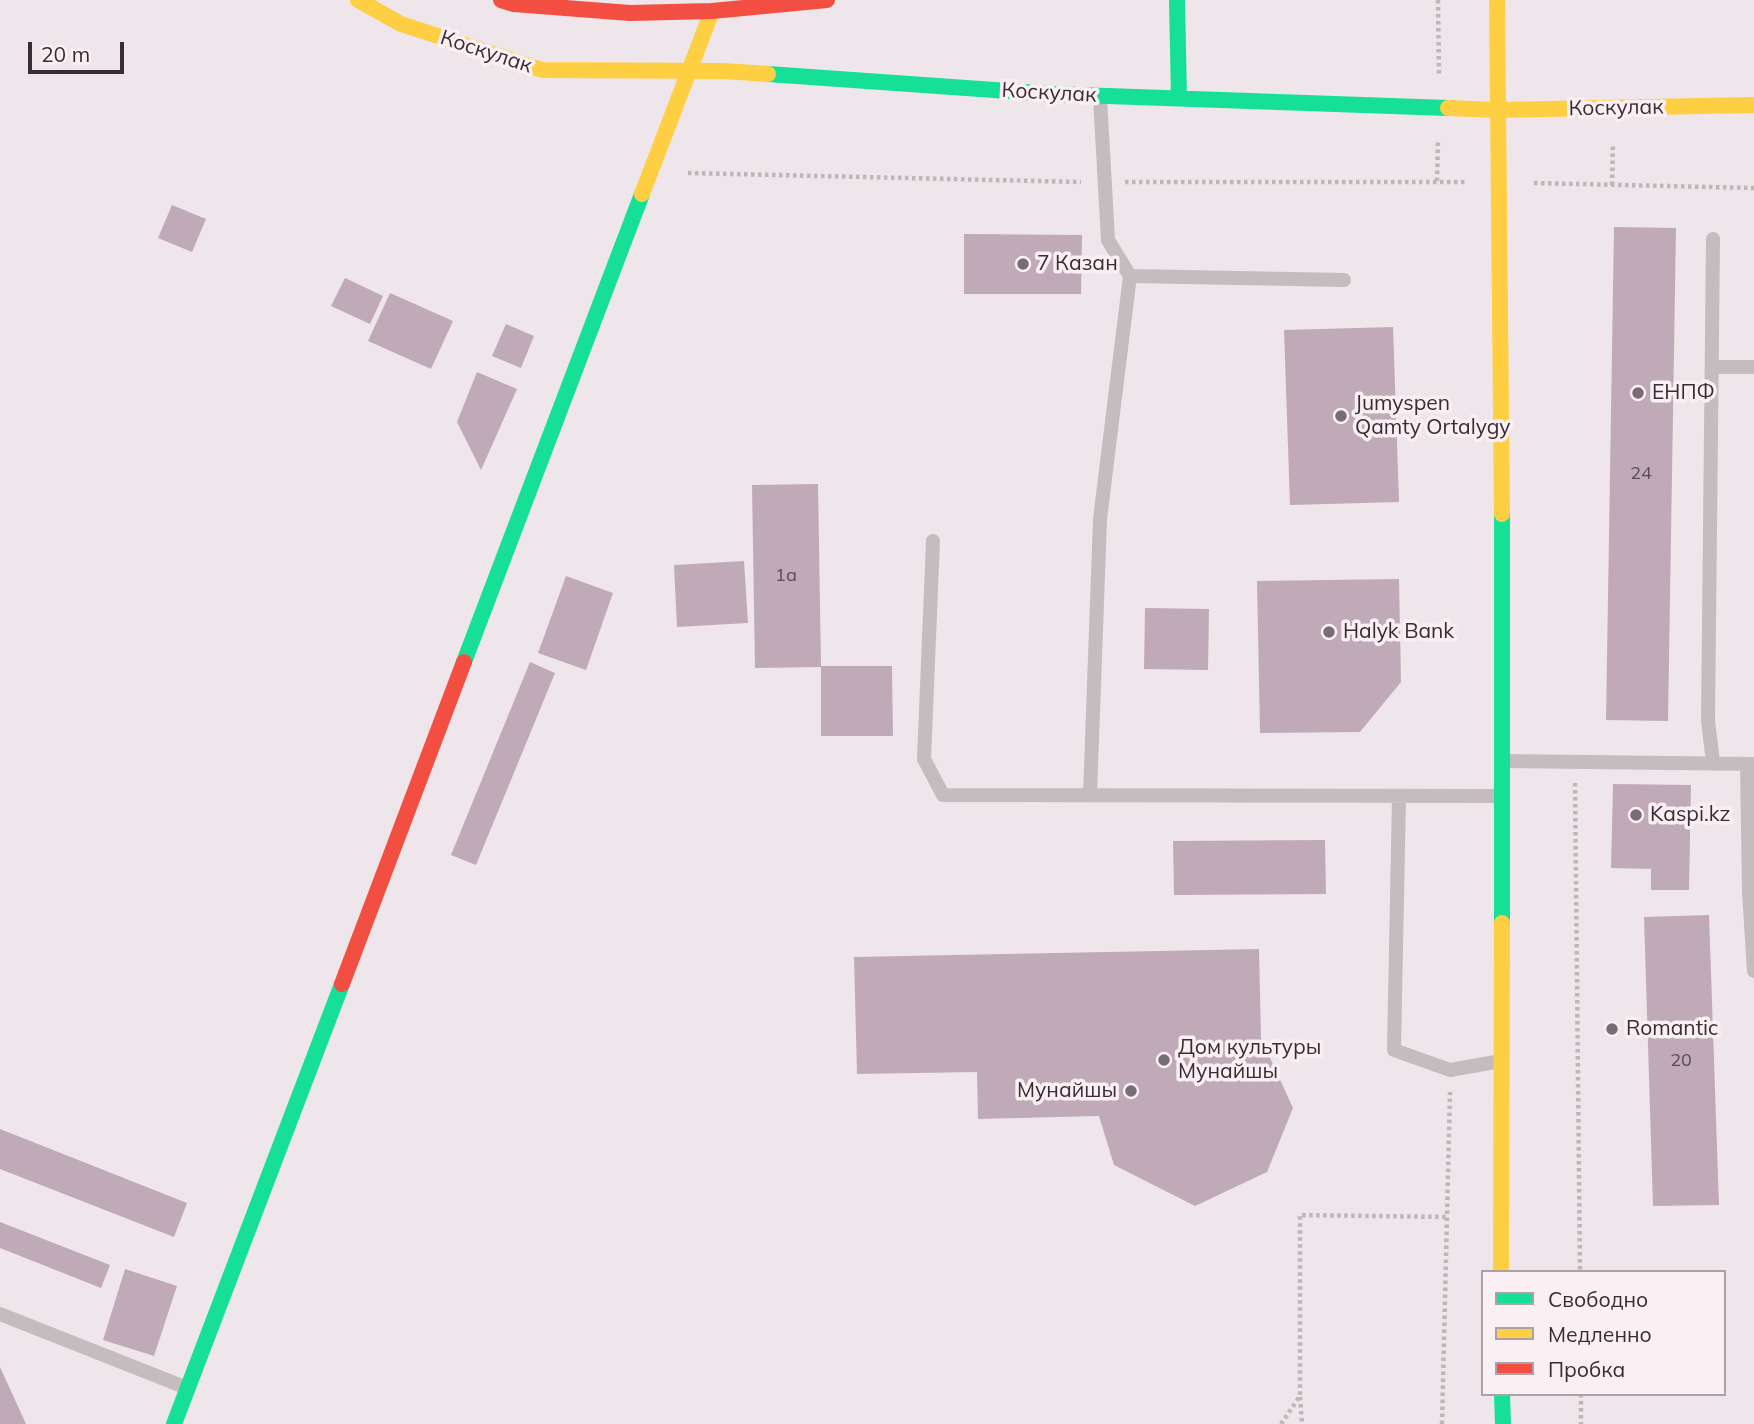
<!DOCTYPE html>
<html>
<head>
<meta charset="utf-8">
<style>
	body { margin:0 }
	#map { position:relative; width:1754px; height:1424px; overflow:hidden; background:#eee6ea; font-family:Mulish,sans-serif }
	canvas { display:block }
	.legend { position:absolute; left:1481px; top:1270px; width:245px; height:126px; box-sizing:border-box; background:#faeff3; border:2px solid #ada1a7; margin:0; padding:9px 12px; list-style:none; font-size:21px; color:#392c34 }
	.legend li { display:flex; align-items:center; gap:14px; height:35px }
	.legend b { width:35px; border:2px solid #ada1a7 }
	.scale { position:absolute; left:28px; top:42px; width:96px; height:32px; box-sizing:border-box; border:4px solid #392c34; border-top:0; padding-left:9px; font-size:21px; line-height:24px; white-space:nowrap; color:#392c34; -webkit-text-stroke:5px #faeff3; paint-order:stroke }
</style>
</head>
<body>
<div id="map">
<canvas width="1754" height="1424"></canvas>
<ul class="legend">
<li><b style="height:9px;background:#16e098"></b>Свободно</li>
<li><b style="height:9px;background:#ffcf43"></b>Медленно</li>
<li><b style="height:9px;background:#f24e42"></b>Пробка</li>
</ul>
<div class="scale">20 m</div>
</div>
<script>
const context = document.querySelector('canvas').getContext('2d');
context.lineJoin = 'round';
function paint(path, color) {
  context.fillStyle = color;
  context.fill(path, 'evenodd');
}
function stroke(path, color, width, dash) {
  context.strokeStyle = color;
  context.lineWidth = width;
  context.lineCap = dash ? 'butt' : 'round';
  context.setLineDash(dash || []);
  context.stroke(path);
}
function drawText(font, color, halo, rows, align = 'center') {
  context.font = font + ' Mulish,sans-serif';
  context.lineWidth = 7;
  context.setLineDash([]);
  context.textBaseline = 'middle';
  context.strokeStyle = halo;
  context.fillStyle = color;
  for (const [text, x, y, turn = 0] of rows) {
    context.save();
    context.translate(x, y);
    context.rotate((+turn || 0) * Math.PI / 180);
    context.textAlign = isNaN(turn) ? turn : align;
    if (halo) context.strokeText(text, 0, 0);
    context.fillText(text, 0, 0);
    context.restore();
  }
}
paint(new Path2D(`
	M 172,205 L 206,219 L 192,252 L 158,238 Z
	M 1614,227 L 1676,228 L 1668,721 L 1606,720 Z
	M 964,234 L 1082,235 L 1081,294 L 964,294 Z
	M 345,278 L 383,296 L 370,324 L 331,306 Z
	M 390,293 L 453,321 L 431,369 L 368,341 Z
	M 506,324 L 534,336 L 521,368 L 492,356 Z
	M 1393,327 L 1399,502 L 1290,505 L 1284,330 Z
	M 477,372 L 517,389 L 481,470 L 457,422 Z
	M 818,484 L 821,666 L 892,666 L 893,736 L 821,736 L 821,667 L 755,668 L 752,485 Z
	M 744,561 L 748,623 L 677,627 L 674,565 Z
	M 566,576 L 613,593 L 586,670 L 538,653 Z
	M 1399,579 L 1401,682 L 1360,732 L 1260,733 L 1257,581 Z
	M 1145,608 L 1209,609 L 1208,670 L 1144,669 Z
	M 530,662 L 555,673 L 476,865 L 451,855 Z
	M 1613,784 L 1691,785 L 1689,890 L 1651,890 L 1651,869 L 1611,868 Z
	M 1325,840 L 1326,894 L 1174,895 L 1173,841 Z
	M 1709,915 L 1719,1205 L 1653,1206 L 1644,917 Z
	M 1259,949 L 1261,1038 L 1293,1108 L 1267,1172 L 1195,1206 L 1114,1165 L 1099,1116 L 978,1119 L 977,1072 L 857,1074 L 854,957 Z
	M 0,1129 L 187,1203 L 174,1237 L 0,1169 Z
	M 0,1222 L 110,1265 L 101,1288 L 0,1248 Z
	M 125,1269 L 177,1286 L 154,1356 L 103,1340 Z
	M 0,1367 L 26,1424 L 0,1424 Z`), '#c0aab8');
stroke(new Path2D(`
	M 1438,0 L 1439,76
	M 688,173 L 1081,182
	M 1437,181 L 1438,140
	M 1125,182 L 1466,182
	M 1534,183 L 1754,188
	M 1612,185 L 1613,143
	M 1575,783 L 1580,1272
	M 1581,1394 L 1581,1424
	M 1300,1397 L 1302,1424
	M 1281,1424 L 1300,1396 L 1300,1215 L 1447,1217
	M 1442,1424 L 1450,1092`), '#bfb6ba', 4.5, [3.5, 3.5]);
stroke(new Path2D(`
	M 1100,98 L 1108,240 L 1130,276 L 1344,280
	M 1712,367 L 1754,367
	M 933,541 L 924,759 L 943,795 L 1501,796
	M 1504,761 L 1754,764
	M 1713,762 L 1708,721 L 1713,239
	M 1747,764 L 1749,892 L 1754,971
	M 1090,795 L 1100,519 L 1130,276
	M 1399,796 L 1394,1050 L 1450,1070 L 1501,1061
	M 0,1314 L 187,1388`), '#c5bcc0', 14);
stroke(new Path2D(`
	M 1177,0 L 1179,98
	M 768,74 L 1051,94 L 1448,108
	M 464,662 L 642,194
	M 1502,923 L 1502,514
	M 1502,1394 L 1503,1424
	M 174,1424 L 342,984`), '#16e098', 16);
stroke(new Path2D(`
	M 358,0 L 401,24 L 542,70 L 724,71 L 768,74
	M 1497,0 L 1502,514
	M 1448,108 L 1497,110 L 1754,105
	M 642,194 L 712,11
	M 1501,1272 L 1502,923`), '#ffcf43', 16);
stroke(new Path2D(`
	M 501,0 L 514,4 L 630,13 L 712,11 L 827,0
	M 342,984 L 464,662`), '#f24e42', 16);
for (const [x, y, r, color] of [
	[1023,264,7,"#786d74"],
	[1638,393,7,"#786d74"],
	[1341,416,7,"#786d74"],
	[1329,632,7,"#786d74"],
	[1636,815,7,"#786d74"],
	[1612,1029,7,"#786d74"],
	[1164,1060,7,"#786d74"],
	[1131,1091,7,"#786d74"]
]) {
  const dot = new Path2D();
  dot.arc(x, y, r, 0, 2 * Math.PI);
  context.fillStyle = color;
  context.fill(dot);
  stroke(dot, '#faeff3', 2.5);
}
drawText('18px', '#5b4c55', null, [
	["24",1641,474],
	["1а",786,576],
	["20",1681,1061]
]);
drawText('21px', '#392c34', '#faeff3', [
	["Коскулак",486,52,18],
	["Коскулак",1049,93,3],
	["Коскулак",1616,108,-1]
]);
drawText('21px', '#392c34', '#faeff3', [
	["7 Казан",1037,264],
	["ЕНПФ",1652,393],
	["Jumyspen",1355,404],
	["Qamty Ortalygy",1355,428],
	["Halyk Bank",1343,632],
	["Kaspi.kz",1650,815],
	["Romantic",1626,1029],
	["Дом культуры",1178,1048],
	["Мунайшы",1178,1072],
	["Мунайшы",1117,1091,"right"]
], 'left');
</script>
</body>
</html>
